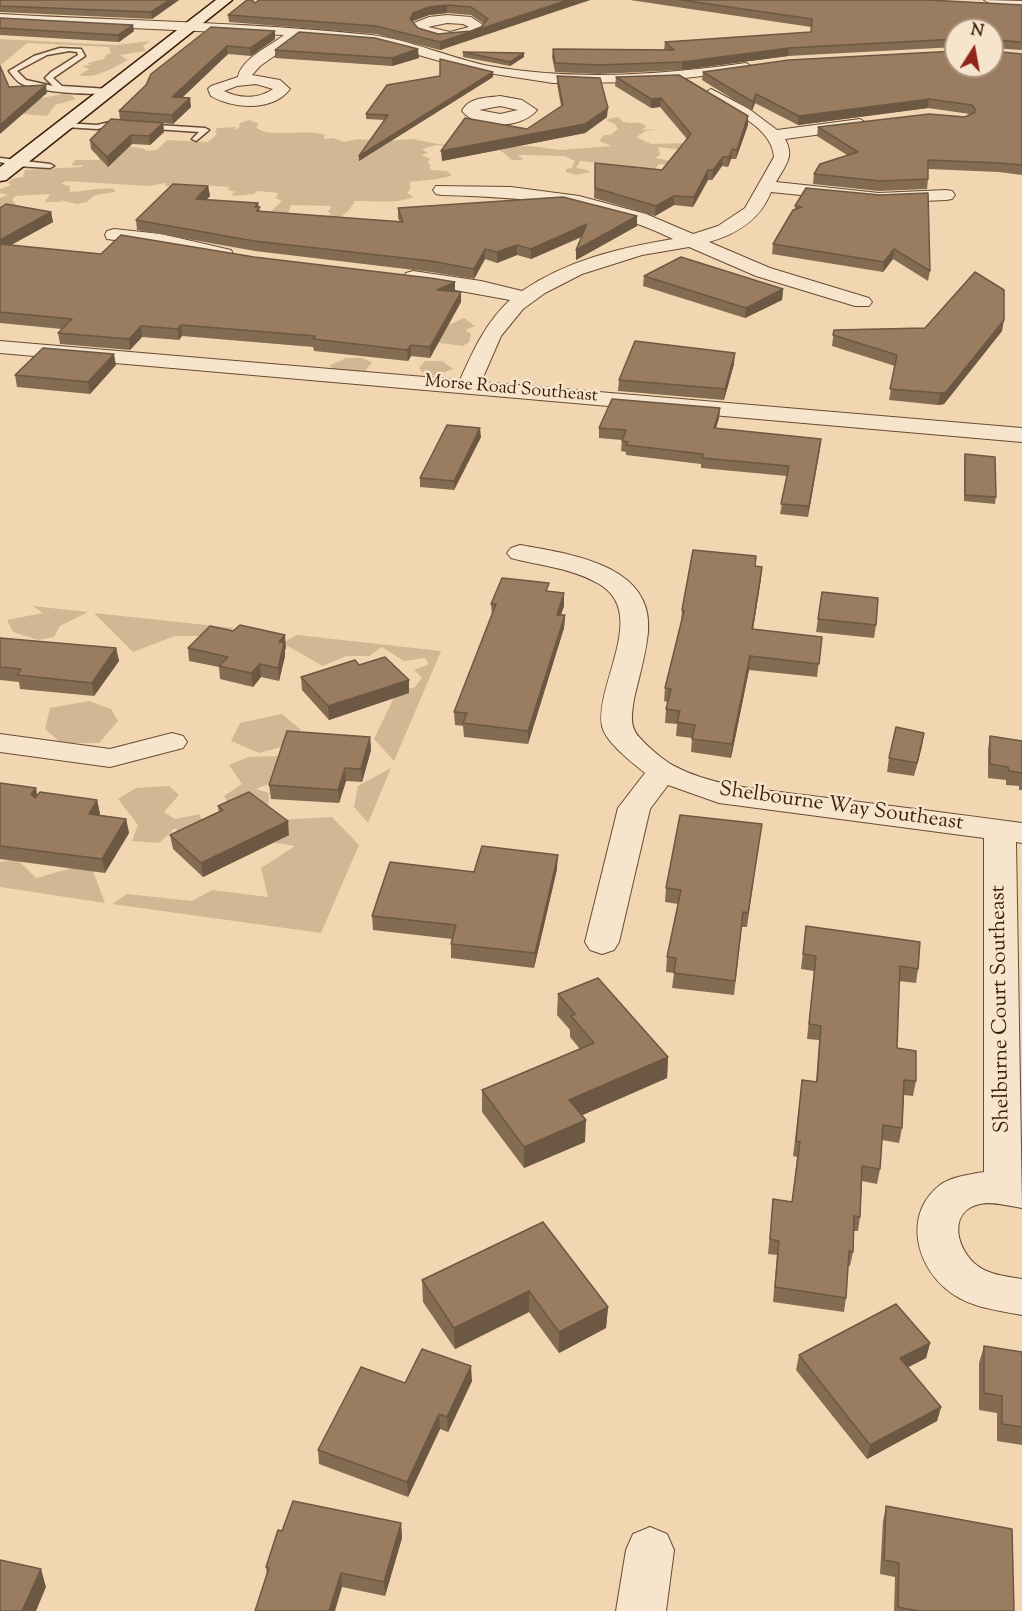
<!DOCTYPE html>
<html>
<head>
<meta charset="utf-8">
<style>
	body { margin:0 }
	#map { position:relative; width:1022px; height:1611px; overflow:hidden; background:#f1d6b1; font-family:"Sorts Mill Goudy",serif }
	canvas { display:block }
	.north { position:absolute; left:944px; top:18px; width:60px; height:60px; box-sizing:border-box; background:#f6e4cc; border:2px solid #ab947e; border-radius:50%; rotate:11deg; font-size:16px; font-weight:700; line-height:24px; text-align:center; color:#3b1d08 }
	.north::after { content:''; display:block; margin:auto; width:21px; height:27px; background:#8f2418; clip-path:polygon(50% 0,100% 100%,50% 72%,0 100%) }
</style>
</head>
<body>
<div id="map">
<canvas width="1022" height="1611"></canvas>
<div class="north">N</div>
</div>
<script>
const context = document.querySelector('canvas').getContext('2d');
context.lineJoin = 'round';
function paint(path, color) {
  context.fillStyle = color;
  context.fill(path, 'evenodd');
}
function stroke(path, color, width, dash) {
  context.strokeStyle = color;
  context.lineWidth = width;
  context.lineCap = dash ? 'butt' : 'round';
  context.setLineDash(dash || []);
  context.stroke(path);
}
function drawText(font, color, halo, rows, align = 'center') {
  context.font = font + ' "Sorts Mill Goudy",serif';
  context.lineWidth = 5;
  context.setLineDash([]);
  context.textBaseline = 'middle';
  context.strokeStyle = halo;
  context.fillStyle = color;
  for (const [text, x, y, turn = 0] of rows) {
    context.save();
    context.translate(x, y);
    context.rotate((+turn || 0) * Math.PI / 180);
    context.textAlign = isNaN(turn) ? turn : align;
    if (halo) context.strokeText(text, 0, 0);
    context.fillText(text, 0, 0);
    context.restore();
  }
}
paint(new Path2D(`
	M 0,39 L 116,45 L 150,41 L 143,46 L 146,51 L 120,55 L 128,60 C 116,66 95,80 79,75 L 89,69 L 82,66 L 90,65 L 88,63 L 104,59 L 106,55 L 111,53 L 109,47 L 27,43 L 0,66 Z
	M 63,94 L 71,95 L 76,99 L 55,105 L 47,116 L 23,114 L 0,106 Z
	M 617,117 C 620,118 621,121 624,122 C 632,125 638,120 646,126 L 642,130 L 658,129 L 646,131 L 636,137 L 651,144 L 688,143 L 682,150 L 658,147 L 660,155 L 655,158 L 694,165 L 659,164 L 655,169 L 662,173 L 628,169 L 631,166 L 580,161 L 576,168 L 584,169 L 591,172 L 576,175 L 566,172 L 566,169 L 572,168 L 575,161 L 564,156 L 523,155 L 517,156 L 523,158 L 521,160 L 512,160 L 500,150 L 436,145 L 422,149 L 428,153 L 421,155 L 431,159 L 427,162 L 431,165 L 429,167 L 431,170 L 447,171 L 452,175 C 440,180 422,180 410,182 L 410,190 L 407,193 L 414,197 C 395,204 376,201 355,201 L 349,210 L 336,221 L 322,219 L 331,214 L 328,212 L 332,206 L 291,205 L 288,214 L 268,214 L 282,201 L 276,198 L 278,193 L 257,191 L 254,194 L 233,196 L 232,193 L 236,192 L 228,190 L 229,187 L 188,184 L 186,187 L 165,186 L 166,183 L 148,186 L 66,181 L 61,184 L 70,186 L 70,192 C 84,192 99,187 114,189 L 115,192 L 95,195 L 87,202 L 77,204 L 60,200 L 62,202 L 45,202 L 50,194 L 15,196 L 12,200 L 16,204 L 0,214 L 0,198 L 8,195 L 0,193 L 0,189 L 11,185 L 8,183 L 11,179 L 23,177 L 25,170 C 44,169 63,168 82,167 L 82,165 L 73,166 L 72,164 L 76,160 L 99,160 L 99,155 L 125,146 L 141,148 L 147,151 L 157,150 L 167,140 L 208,142 L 217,134 L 215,132 L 217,128 L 236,127 L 235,130 L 239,128 L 240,123 L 249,120 L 259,124 L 256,127 C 266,139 305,128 325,135 L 324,139 L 333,138 L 344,142 L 358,139 L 386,141 L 412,139 L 438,144 L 494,147 L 529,146 L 561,150 L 612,146 L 599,141 L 604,135 L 610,135 L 618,129 L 615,124 L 606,120 Z
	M 464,318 L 475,326 L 465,330 L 471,334 L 469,342 L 463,346 L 440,343 L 433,334 C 442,327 453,323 464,318 Z
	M 346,358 L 362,358 L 372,362 L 365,371 L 338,371 L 329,366 Z
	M 425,361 L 442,361 L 453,369 L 437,375 L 425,376 L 419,368 Z
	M 32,606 L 88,612 L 60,626 L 54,637 L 38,640 L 13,632 L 7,620 L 43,613 Z
	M 94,613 L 234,628 L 221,636 L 175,636 L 133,652 Z
	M 297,635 L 441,651 L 394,761 L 374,739 L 399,687 L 414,688 L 422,678 L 414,670 L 429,664 L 425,658 L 404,661 L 382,647 L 369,656 L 346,656 L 323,666 L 282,643 Z
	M 89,701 L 111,709 L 118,721 L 99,743 L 61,743 L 45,729 L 50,708 Z
	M 282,714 L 301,730 L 288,745 L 259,753 L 231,741 L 240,723 Z
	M 279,756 L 283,778 L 256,789 L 269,793 L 268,808 L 233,810 L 224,796 L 242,784 L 229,765 L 248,757 Z
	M 391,768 L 368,823 L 354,807 L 358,786 Z
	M 169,786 L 179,795 L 164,812 L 175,819 L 200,814 L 204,831 L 183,838 L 175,828 L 159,843 L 132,841 L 138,825 L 118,799 L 136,788 Z
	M 332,817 L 359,845 L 321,933 L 112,904 L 127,894 L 192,901 L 212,890 L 268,897 L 261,868 L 295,846 L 265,841 L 277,820 Z
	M 17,859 L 36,878 L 90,863 L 105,903 L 0,887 L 0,862 Z`), '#d2b794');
const lane = new Path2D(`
	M 60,48 L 81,49 L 85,56 L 53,78 L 62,86 L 109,89 L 112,93 C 90,95 42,93 22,84 C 17,82 13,76 9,71 L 34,56 ZM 69,51 L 77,52 L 78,55 L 51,72 L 45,78 L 53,86 L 26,80 L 17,71 L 47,55 Z
	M 110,122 L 205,128 L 209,130 L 196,141 L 192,139 L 199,132 L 110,126 L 97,129 L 65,127 L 61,125 L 65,123 L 97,125 Z
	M 0,158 L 50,164 L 54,166 L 50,168 L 16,166 L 0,162 Z`);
const street = new Path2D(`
	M 984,0 L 1022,1 L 1022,9 L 991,4 Z
	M 0,14 C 124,21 248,22 371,35 C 412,40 449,58 489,66 C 574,81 661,75 746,63 L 753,67 L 746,71 L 650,82 L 553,83 L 475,71 L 390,47 L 301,37 L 260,66 L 252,75 L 280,80 L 290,89 C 273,112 233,109 211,96 L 208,89 L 211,86 L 238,77 C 241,59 270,46 284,35 L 0,22 ZM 256,84 L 273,89 C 259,99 239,99 224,91 L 237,86 Z
	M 447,15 L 471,17 L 486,27 C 471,45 428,45 412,28 L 414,23 L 429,17 ZM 447,23 L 463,24 L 469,27 L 450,32 L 428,27 Z
	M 711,89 L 749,109 L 777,130 L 860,119 L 868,124 L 860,129 L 785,139 C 795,157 785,166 776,182 L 879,193 L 946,190 L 952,191 L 955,195 L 952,199 L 946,200 L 879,203 L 771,192 C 760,220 737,234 709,242 L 770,268 L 869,298 L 872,302 L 869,306 L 855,306 L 756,276 L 689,247 L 642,255 L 582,274 L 545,293 L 523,309 L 501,336 L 481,382 L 1022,428 L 1022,442 L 0,353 L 0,341 L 460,380 C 473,351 486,322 510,300 L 406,281 L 403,277 L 406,273 L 413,271 L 481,281 L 522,291 C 568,260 619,248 673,239 C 599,203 522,197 442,195 L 436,194 L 433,190 L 436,186 L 511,187 L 579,196 L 646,214 L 693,234 L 718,226 L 745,208 L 774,157 C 772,126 729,110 706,97 L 703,94 Z
	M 500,96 L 522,100 L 537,110 C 522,129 477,130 462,111 C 469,97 486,98 500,96 ZM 500,106 L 518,110 L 500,114 L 479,110 Z
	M 114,229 L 161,234 L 231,250 L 233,254 L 231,258 L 224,260 L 161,246 L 107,239 L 105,235 L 107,231 Z
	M 520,545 C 569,554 654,564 648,632 C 646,654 639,677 634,699 C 632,713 629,726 639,737 C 648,747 663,760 674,766 C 718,789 771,790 820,797 C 887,805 955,814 1022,823 L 1022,843 L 1016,842 L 1022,1208 C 1009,1206 992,1201 980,1204 C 949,1211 955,1245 974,1263 C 987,1275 1005,1276 1022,1279 L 1022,1315 C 995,1310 966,1307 945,1288 C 914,1261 905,1212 940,1185 C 950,1177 971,1174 984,1172 L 984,838 L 719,803 L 668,785 L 650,809 L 619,942 L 614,950 L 602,954 L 590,950 L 585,942 L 618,808 L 645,773 C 633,763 605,742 602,726 C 595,684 649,613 599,584 C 572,568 541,566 511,558 L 507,553 L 511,548 Z
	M 172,733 L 183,736 L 187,742 L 183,748 L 110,767 L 0,752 L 0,734 L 110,749 Z
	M 650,1527 L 667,1534 L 674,1550 L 666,1611 L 616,1611 L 626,1550 L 633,1534 Z`);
const secondary = new Path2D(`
	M 216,0 L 232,0 L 6,180 L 0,181 L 0,167 Z`);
stroke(lane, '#684b32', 3);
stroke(street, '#684b32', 2);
stroke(secondary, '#3b1d08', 3);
paint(lane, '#f6e4cc');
paint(street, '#f6e4cc');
paint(secondary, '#f6e4cc');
paint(new Path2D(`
	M 0,0 L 179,0 L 152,19 L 0,12 Z
	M 590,0 L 440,50 L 376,34 L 229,22 L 228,15 L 255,3 ZM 447,13 L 471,15 L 484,24 L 481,27 L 471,31 L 438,34 L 418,28 L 412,22 L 413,21 L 429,15 Z
	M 630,0 L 929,0 L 1022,5 L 1022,50 L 992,48 L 956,30 L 956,47 L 788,56 L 682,70 L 598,74 L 555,72 L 552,57 L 553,49 L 664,50 L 665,42 L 811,32 L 811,27 Z
	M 0,18 L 134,31 L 119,42 L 0,35 Z
	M 211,27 L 275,39 L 251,56 L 228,54 L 182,98 L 191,107 L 173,124 L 163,123 L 164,132 L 150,145 L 132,144 L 108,167 L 91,149 L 90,140 L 120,120 L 119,111 Z
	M 275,50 L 419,58 L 392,66 L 275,58 Z
	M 463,52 L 524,53 L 524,57 L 510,66 L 463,57 Z
	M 1022,54 L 1022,175 L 999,172 L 928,169 L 928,179 L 927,189 L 879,191 L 813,184 L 814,174 L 847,155 L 817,136 L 818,127 L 965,117 L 970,114 L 928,108 L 798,125 L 755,103 L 752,111 L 702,80 L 703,72 Z
	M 557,76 L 607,117 L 585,133 L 442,161 L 527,129 L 561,106 L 557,84 Z
	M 493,77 L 359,161 L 359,156 L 385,120 L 366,119 L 366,114 Z
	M 616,77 L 748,125 L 736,159 L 731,159 L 728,167 L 722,166 L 712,180 L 708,180 L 693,207 L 674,205 L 655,216 L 594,198 L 595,163 L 662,170 L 687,139 L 660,107 L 651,108 L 615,86 Z
	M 208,186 L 210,196 L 206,200 L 258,203 L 260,211 L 400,222 L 398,218 L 398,208 L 637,226 L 576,260 L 582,237 L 531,259 L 517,255 L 497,263 L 485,259 L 474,279 L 431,272 L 255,251 L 137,230 L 136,220 Z
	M 806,188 L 930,271 L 928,281 L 893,259 L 883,272 L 772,254 L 773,244 L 795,209 L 795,206 Z
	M 0,208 L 51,212 L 53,222 L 11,245 L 461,292 L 461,302 L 430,358 L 411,356 L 408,361 L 314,351 L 313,347 L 182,336 L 179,340 L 142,337 L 130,350 L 60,344 L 58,333 L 62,329 L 0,323 Z
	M 644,276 L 783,289 L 782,300 L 745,318 L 643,286 Z
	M 834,330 L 1002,331 L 944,404 L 938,405 L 889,400 L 895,366 L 832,346 Z
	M 734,364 L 724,400 L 618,391 L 619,380 Z
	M 116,365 L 90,394 L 17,387 L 15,375 Z
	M 720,408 L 719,418 L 716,428 L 821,439 L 808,517 L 780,514 L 787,476 L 701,468 L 701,464 L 626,455 L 626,452 L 621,451 L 622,440 L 599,438 L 599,428 Z
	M 481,437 L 454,490 L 420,487 L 420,478 Z
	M 965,454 L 996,497 L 995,504 L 964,501 L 964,460 Z
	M 755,566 L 761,579 L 753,629 L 822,637 L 817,677 L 749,670 L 731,758 L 691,752 L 692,738 L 676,736 L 677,724 L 665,723 L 666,709 L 668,702 L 664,701 L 665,688 L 681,623 L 682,610 Z
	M 549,591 L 564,606 L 561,615 L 565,615 L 564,628 L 528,744 L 464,737 L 463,726 L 455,725 L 454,712 L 492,615 L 491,604 Z
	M 822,592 L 876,625 L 874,638 L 816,632 Z
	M 0,638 L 116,648 L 119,661 L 94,696 L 20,689 L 19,682 L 0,680 Z
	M 188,648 L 286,648 L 285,650 L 285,656 L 279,681 L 261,677 L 253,687 L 220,679 L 219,667 L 189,661 Z
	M 359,665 L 409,680 L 409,693 L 329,720 L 302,690 L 301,677 Z
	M 990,736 L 1022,741 L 1022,790 L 1019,790 L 1019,786 L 1006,785 L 1006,780 L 988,778 L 988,749 Z
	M 370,737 L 371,750 L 362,782 L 346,781 L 339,803 L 271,799 L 269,785 Z
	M 922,746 L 914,776 L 887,772 L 889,758 Z
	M 0,783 L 36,788 L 37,795 L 97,800 L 100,814 L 99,815 L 126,819 L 129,833 L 105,873 L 0,859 Z
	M 218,806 L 289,835 L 203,877 L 173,849 L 170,835 L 219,812 Z
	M 760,837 L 747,927 L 742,927 L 734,995 L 672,988 L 674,973 L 666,972 L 667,957 L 678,904 L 665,902 L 666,888 Z
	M 557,869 L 534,968 L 451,958 L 451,944 L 452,939 L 373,930 L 372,916 L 474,872 Z
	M 806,926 L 918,969 L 916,983 L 899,981 L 897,1048 L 916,1081 L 913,1096 L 904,1095 L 902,1128 L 899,1143 L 882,1140 L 880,1169 L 877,1184 L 862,1181 L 860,1217 L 858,1231 L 853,1231 L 853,1252 L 850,1266 L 848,1266 L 846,1298 L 844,1312 L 773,1302 L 777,1255 L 768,1254 L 773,1199 L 792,1202 L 797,1157 L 793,1156 L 802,1080 L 816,1082 L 819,1040 L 807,1039 L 814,971 L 801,969 Z
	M 558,994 L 668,1057 L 667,1078 L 582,1115 L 585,1142 L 524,1168 L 482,1112 L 482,1090 L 580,1049 L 570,1037 L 570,1030 L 557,1015 Z
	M 543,1222 L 608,1307 L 606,1328 L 559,1353 L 529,1312 L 455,1349 L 423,1302 L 422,1280 Z
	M 930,1343 L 926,1358 L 908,1367 L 941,1407 L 937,1421 L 867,1459 L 796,1370 L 799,1355 Z
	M 984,1346 L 1022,1352 L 1022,1445 L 997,1441 L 997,1413 L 979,1410 L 979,1363 Z
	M 472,1381 L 448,1432 L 440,1429 L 408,1497 L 319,1464 L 318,1450 L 405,1383 Z
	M 886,1506 L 1014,1611 L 894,1611 L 895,1577 L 880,1574 L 883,1521 Z
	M 401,1523 L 402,1538 L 385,1596 L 342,1587 L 267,1575 L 266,1567 L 282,1531 Z`), '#846c53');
paint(new Path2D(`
	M 169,0 L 179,0 L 152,19 L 151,12 Z
	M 568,0 L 590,0 L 440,50 L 440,42 Z
	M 447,5 L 447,13 L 429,15 L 413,21 L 410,27 L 410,19 L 413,13 L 429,7 Z
	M 133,25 L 134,31 L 119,42 L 118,35 Z
	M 275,31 L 275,39 L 251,56 L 250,48 Z
	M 227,46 L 228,54 L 173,106 L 172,97 Z
	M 789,48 L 788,56 L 682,70 L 682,62 Z
	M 418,49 L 419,58 L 392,66 L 392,58 Z
	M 524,53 L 524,57 L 510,66 L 510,62 Z
	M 493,72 L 493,77 L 359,161 L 359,156 Z
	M 46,85 L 47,93 L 0,134 L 0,125 Z
	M 756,94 L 755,103 L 752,111 L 753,102 Z
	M 190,98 L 191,107 L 173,124 L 172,115 Z
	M 661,98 L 660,107 L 651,108 L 651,99 Z
	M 929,99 L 928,108 L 798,125 L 799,116 Z
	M 608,108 L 607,117 L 585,133 L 442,161 L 441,151 Z
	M 748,116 L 748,125 L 736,159 L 737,150 Z
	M 163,123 L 164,132 L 150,145 L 149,136 Z
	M 131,135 L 132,144 L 108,167 L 107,157 Z
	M 732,149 L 731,159 L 728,167 L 729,157 Z
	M 723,157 L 722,166 L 712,180 L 713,170 Z
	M 708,170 L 708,180 L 693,207 L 694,197 Z
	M 208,186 L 210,196 L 197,209 L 196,199 Z
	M 674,196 L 674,205 L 655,216 L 656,206 Z
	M 51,212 L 53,222 L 0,251 L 0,240 Z
	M 637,216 L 637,226 L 576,260 L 576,250 Z
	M 587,224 L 587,234 L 531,259 L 531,249 Z
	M 517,245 L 517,255 L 497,263 L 497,252 Z
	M 485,249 L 485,259 L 474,279 L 474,269 Z
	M 894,249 L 893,259 L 883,272 L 884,262 Z
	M 455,282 L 455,293 L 437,290 Z
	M 783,289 L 782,300 L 745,318 L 746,308 Z
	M 461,292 L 461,302 L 430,358 L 430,347 Z
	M 1004,320 L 1002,331 L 944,404 L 938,405 L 940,393 Z
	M 181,325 L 182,336 L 179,340 L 178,329 Z
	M 141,326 L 142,337 L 130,350 L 129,339 Z
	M 411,345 L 411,356 L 408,361 L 407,350 Z
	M 735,353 L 734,364 L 724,400 L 725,389 Z
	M 114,354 L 116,365 L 90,394 L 88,382 Z
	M 720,408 L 719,418 L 713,438 L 714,428 Z
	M 480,428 L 481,437 L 454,490 L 454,481 Z
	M 821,439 L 820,449 L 808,517 L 809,506 Z
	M 762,567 L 761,579 L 751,642 L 752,629 Z
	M 564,593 L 564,606 L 556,628 L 557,615 Z
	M 565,615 L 564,628 L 528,744 L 528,731 Z
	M 285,635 L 286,648 L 285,650 L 285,656 L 279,681 L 278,668 L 279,642 Z
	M 116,648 L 119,661 L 94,696 L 92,683 Z
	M 750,656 L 749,670 L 731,758 L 732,744 Z
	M 260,664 L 261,677 L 253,687 L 251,673 Z
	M 409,680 L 409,693 L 329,720 L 328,706 Z
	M 924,733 L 922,746 L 914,776 L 917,763 Z
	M 370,737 L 371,750 L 362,782 L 361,769 Z
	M 345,768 L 346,781 L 339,803 L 338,790 Z
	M 36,788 L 38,802 L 31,794 Z
	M 97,800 L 100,814 L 92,828 L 89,814 Z
	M 126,819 L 129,833 L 105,873 L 102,859 Z
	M 288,821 L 289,835 L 203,877 L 201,863 Z
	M 558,855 L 557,869 L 534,968 L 535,953 Z
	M 668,1057 L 667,1078 L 569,1121 L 569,1100 Z
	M 586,1120 L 585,1142 L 524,1168 L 524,1147 Z
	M 529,1291 L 529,1312 L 455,1349 L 454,1328 Z
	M 608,1307 L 606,1328 L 559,1353 L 559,1332 Z
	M 930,1343 L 926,1358 L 897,1373 L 900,1358 Z
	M 471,1366 L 472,1381 L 448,1432 L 447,1417 Z
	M 941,1407 L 937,1421 L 867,1459 L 870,1445 Z
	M 439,1414 L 440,1429 L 408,1497 L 407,1482 Z
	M 401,1523 L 402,1538 L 385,1596 L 384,1582 Z
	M 41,1569 L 46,1587 L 36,1611 L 22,1611 Z
	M 341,1573 L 342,1587 L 335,1611 L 329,1611 Z`), '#6c5843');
const building = new Path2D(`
	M 0,0 L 169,0 L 151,12 L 0,6 Z
	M 247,0 L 252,0 L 255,3 L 259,0 L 568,0 L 440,42 L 376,26 L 228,15 ZM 447,5 L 471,7 L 488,19 L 481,27 L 471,31 L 438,34 L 418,28 L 410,19 L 413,13 L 429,7 Z
	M 681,0 L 929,0 L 1022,5 L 1022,42 L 993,40 L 992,41 L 992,30 L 956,30 L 956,39 L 789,48 L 682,62 L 598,65 L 555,63 L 553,49 L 674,50 L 665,42 L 811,32 L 812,19 Z
	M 0,18 L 133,25 L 118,35 L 0,28 Z
	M 211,27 L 275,31 L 250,48 L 227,46 L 172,97 L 190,98 L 172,115 L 119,111 L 146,85 L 151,74 Z
	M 299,32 L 375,38 L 418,49 L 392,58 L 275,50 Z
	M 956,51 L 956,66 L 992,66 L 992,51 L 1022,54 L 1022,165 L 1000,163 L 928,160 L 928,179 L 880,181 L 814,174 L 820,164 L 858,152 L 818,127 L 929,114 L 965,117 L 975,112 L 975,109 L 972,105 L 929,99 L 799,116 L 756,94 L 753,102 L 703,72 L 789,60 Z
	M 463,52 L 524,53 L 510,62 Z
	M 440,59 L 493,72 L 359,156 L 388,115 L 366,114 L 387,85 L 440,76 Z
	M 0,66 L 9,87 L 46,85 L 0,125 Z
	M 679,75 L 748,116 L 737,150 L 732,149 L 729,157 L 723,157 L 713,170 L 708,170 L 694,197 L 674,196 L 656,206 L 595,188 L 595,163 L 662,170 L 691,134 L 661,98 L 651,99 L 616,77 Z
	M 557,76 L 600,78 L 608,108 L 585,124 L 441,151 L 465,118 L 527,129 L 563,105 Z
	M 111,119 L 163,123 L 149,136 L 131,135 L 107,157 L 90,140 Z
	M 173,184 L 208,186 L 196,199 L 258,203 L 255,207 L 260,207 L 256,211 L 403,222 L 398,208 L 563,197 L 637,216 L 576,250 L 587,224 L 531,249 L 517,245 L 497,252 L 485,249 L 474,269 L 431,261 L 254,241 L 136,220 Z
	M 806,188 L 880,195 L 928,193 L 930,271 L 894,249 L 884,262 L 773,244 L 793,210 L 802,207 L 795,206 Z
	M 6,204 L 51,212 L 0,240 L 0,208 Z
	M 121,235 L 254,257 L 430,278 L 455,282 L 437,290 L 461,292 L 430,347 L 411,345 L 407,350 L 313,339 L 315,336 L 181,325 L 178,329 L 141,326 L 129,339 L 58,333 L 72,319 L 0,312 L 0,244 L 101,254 Z
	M 681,257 L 783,289 L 746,308 L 644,276 Z
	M 975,272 L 1004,290 L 1004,320 L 946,392 L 940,393 L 890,389 L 897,355 L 833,335 L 834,330 L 925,328 Z
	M 635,341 L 735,353 L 725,389 L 619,380 Z
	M 43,348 L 114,354 L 88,382 L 15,375 Z
	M 612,399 L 720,408 L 714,428 L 821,439 L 809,506 L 781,504 L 789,466 L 702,458 L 703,454 L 626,445 L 628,442 L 622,441 L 626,430 L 599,428 Z
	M 447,425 L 480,428 L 454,481 L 420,478 Z
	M 965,454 L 995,457 L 996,497 L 965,495 Z
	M 693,550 L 756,556 L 755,566 L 762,567 L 752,629 L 822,637 L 819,664 L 750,656 L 732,744 L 692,739 L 695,725 L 677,722 L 680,711 L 666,709 L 671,689 L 665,688 L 684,611 L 682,610 Z
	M 502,578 L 549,583 L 546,591 L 564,593 L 557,615 L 565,615 L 528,731 L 463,723 L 467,713 L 454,712 L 496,604 L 491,604 Z
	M 822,592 L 878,598 L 876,625 L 818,619 Z
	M 240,625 L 285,635 L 279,642 L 284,643 L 278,668 L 260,664 L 251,673 L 219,666 L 228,657 L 188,648 L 210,626 L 233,631 Z
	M 0,638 L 116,648 L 92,683 L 17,675 L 21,669 L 0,667 Z
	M 385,657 L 409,680 L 328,706 L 301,677 L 355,660 L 359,665 Z
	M 896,727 L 924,733 L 917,763 L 889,758 Z
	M 287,731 L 370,737 L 361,769 L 345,768 L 338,790 L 269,785 Z
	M 990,736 L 1022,741 L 1022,773 L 1009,771 L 1008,767 L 990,764 Z
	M 0,783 L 36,788 L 31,794 L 35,798 L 40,792 L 97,800 L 89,814 L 126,819 L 102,859 L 0,846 Z
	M 249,792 L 288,821 L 201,863 L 170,835 L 223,810 L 218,806 Z
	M 680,815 L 762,824 L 748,913 L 743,912 L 735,981 L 674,973 L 676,958 L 667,957 L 681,890 L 666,888 Z
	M 482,846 L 558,855 L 535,953 L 451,944 L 456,925 L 372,916 L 390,862 L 474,872 Z
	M 806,926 L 920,942 L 918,969 L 900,966 L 897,1048 L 916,1051 L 916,1081 L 904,1080 L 902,1128 L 883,1125 L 880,1169 L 862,1166 L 860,1217 L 854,1216 L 853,1252 L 849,1251 L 846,1298 L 775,1287 L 779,1241 L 770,1239 L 773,1199 L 792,1202 L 800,1142 L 796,1141 L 802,1080 L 817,1082 L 821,1026 L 809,1024 L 816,956 L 803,954 Z
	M 598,978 L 668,1057 L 569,1100 L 586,1120 L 524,1147 L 482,1090 L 594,1043 L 571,1016 L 575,1014 L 558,994 Z
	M 543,1222 L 608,1307 L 559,1332 L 529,1291 L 454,1328 L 422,1280 Z
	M 896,1304 L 930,1343 L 900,1358 L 941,1407 L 870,1445 L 799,1355 Z
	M 984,1346 L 1022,1352 L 1022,1427 L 1002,1424 L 1002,1396 L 984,1393 Z
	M 422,1349 L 471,1366 L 447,1417 L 439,1414 L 407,1482 L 318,1450 L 361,1367 L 405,1383 Z
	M 293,1501 L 401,1523 L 384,1582 L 341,1573 L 329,1611 L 255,1611 L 269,1568 L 266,1567 L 278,1530 L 282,1531 Z
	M 886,1506 L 1012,1529 L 1014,1611 L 918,1611 L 898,1607 L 899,1563 L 884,1560 Z
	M 0,1560 L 41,1569 L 22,1611 L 0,1611 Z`);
paint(building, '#9a7d60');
stroke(building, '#6c5843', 1.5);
drawText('18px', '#3b1d08', '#f6e4cc', [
	["Morse Road Southeast",511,390,5]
]);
drawText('21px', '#3b1d08', '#f6e4cc', [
	["Shelbourne Way Southeast",841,808,8],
	["Shelburne Court Southeast",1002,1009,-91]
]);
</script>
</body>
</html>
